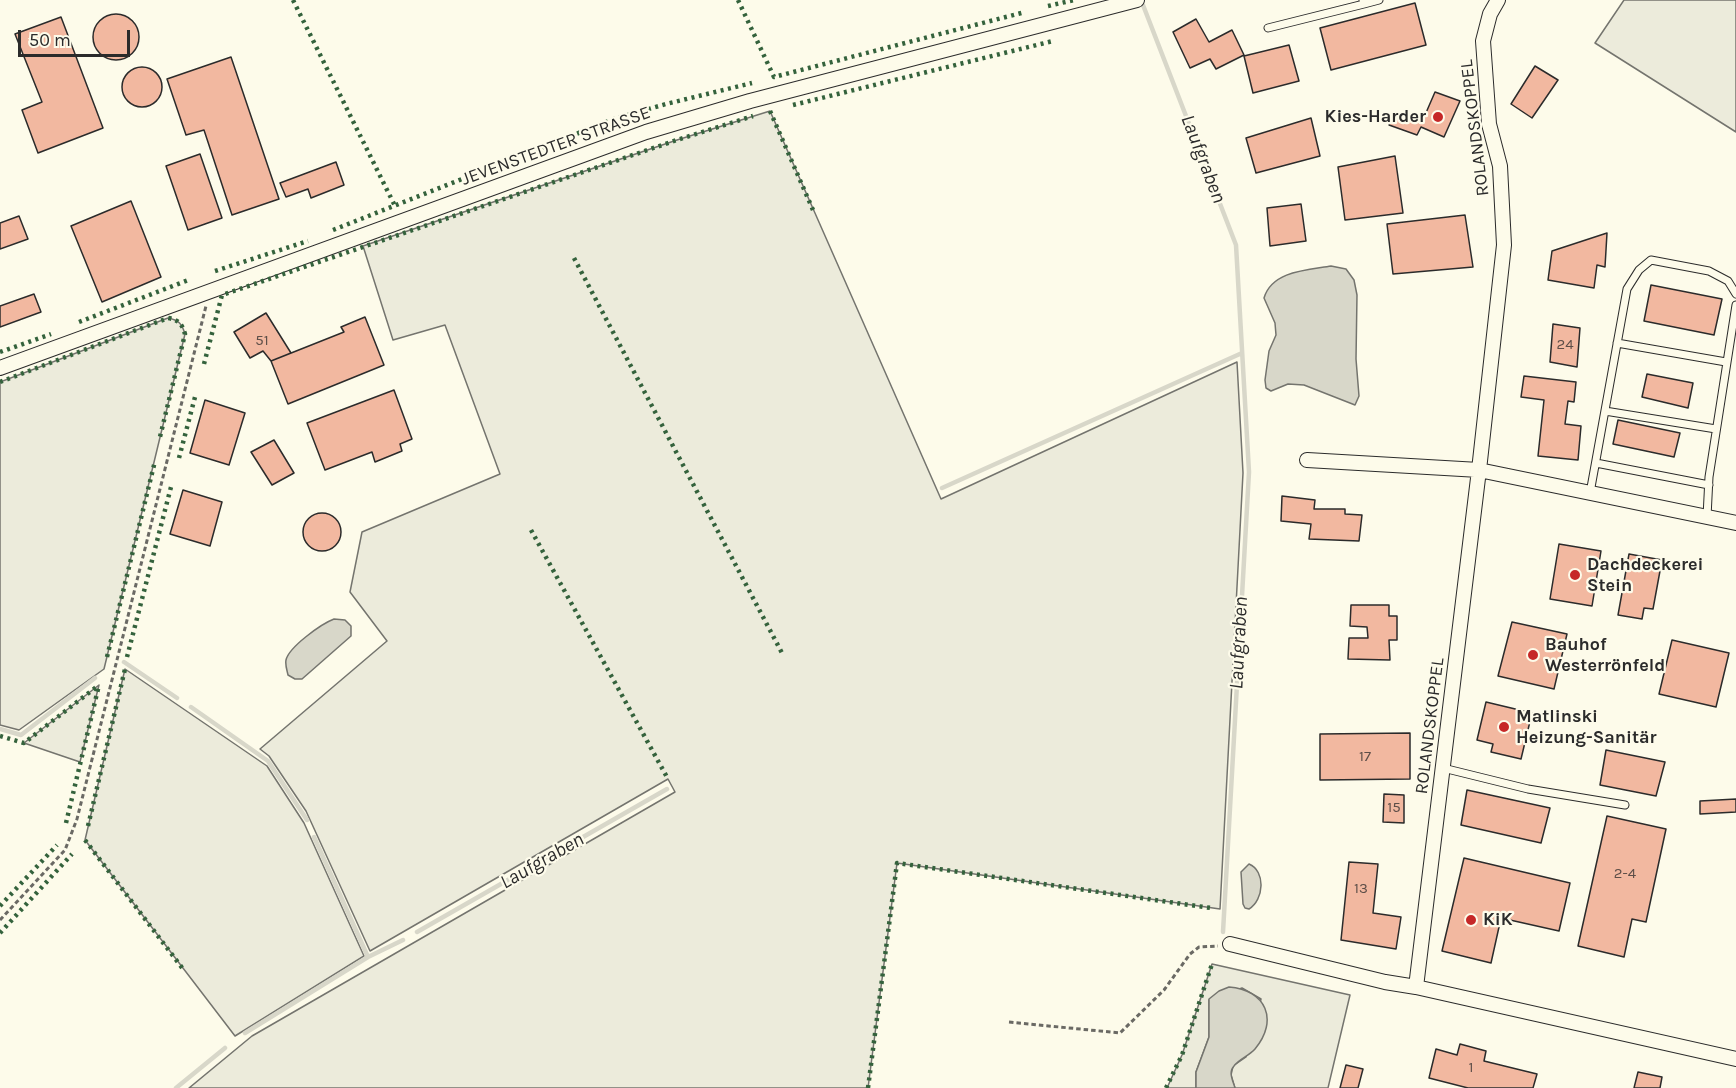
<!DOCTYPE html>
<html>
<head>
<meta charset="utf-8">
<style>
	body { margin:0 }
	#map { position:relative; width:1736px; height:1088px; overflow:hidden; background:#fdfbea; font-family:Karla,sans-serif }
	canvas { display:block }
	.scale { position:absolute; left:18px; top:30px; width:112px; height:27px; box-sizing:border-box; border:3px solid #2b2b2b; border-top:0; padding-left:8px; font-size:18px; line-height:21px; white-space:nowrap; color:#2b2b2b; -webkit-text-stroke:4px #fdfbea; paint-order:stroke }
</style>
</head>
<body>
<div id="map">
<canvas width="1736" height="1088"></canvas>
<div class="scale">50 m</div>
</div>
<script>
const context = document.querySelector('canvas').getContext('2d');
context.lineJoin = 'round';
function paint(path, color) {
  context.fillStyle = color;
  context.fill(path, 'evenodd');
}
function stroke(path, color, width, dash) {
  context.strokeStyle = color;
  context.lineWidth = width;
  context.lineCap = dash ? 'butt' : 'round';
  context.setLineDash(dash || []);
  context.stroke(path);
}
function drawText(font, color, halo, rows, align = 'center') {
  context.font = font + ' Karla,sans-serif';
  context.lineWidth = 4.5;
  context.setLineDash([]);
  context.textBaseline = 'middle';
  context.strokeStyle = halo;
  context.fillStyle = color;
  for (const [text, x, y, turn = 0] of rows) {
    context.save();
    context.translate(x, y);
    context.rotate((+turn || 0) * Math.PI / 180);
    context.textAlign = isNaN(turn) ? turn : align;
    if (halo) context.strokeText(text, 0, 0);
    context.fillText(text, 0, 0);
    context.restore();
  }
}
const green = new Path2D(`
	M 1624,0 L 1736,0 L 1736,132 L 1595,43 Z
	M 770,111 L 941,499 L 1237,362 L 1243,473 L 1220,909 L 897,863 L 868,1088 L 189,1088 L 252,1036 L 675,792 L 668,779 L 370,951 L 306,811 L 269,756 L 260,749 L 387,641 L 350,592 L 362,532 L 500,474 L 445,325 L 393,340 L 363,246 L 677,140 Z
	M 168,318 C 179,320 182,324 185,334 L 104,669 L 19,730 L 0,725 L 0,382 Z
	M 125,669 L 267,766 L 304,823 L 364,956 L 235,1036 L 85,840 Z
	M 99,685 L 80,762 L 24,743 Z
	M 1212,964 L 1350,995 L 1328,1088 L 1235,1088 L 1231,1075 L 1233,1066 L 1246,1057 L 1261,999 L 1242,988 L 1209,1000 L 1209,1037 L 1196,1072 L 1196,1088 L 1167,1088 L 1182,1055 Z`);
paint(green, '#ecebdb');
stroke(green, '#74746e', 1.5);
const water = new Path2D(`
	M 1331,266 L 1346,269 L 1354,280 L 1357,295 L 1356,359 L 1359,396 L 1355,405 L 1304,385 L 1288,384 L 1271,391 L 1266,388 L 1265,380 L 1269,351 L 1276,335 L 1275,323 L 1264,298 C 1272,271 1307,270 1331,266 Z
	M 334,619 L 345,620 L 351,626 L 351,636 L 302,679 L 295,679 L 288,675 C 287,670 285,665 286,660 C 289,647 321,624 334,619 Z
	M 1249,864 C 1266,871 1264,900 1249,909 L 1245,908 L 1243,904 L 1241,872 Z
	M 1229,987 C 1266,990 1279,1020 1255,1049 C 1249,1056 1239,1059 1234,1066 C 1228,1072 1233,1081 1235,1088 L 1196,1088 L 1196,1072 L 1209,1037 L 1209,999 L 1219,991 Z`);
paint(water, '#d8d7c9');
stroke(water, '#74746e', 1.5);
stroke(new Path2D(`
	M 1143,5 L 1236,245 L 1249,472 L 1223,932
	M 942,488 L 1242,353
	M 124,662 L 177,698
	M 191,707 L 268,761 L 307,820
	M 0,729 L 21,735 L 95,678
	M 314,837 L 368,957
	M 417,932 L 667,789
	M 245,1033 L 368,957 L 403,940
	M 176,1088 L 225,1048`), '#d8d7c9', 4.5);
const building = new Path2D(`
	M 1415,3 L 1426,45 L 1331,70 L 1320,28 Z
	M93 37a23 23 0 1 1 46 0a23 23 0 1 1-46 0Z
	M 61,17 L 103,128 L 38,153 L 22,110 L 42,102 L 15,34 Z
	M 1196,19 L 1209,42 L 1232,30 L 1244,55 L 1216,69 L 1210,59 L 1190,68 L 1173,32 Z
	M 1289,45 L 1299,81 L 1253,93 L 1244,56 Z
	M 231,57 L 279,199 L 232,215 L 204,130 L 186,135 L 167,79 Z
	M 1535,66 L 1558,80 L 1532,118 L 1511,104 Z
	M122 87a20 20 0 1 1 40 0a20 20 0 1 1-40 0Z
	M 1435,92 L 1460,101 L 1444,137 L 1421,127 L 1417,135 L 1389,125 L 1395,112 L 1422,122 Z
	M 1311,118 L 1320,156 L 1256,173 L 1246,138 Z
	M 200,154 L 222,218 L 188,230 L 166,166 Z
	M 1395,156 L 1403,213 L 1345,220 L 1338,167 Z
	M 336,162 L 344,185 L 311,198 L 308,189 L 286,197 L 280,183 Z
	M 131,201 L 161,277 L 102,302 L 71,226 Z
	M 1301,204 L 1306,241 L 1270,246 L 1267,208 Z
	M 1465,215 L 1473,267 L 1393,274 L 1387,224 Z
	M 19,216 L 28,239 L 0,249 L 0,223 Z
	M 1607,233 L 1605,267 L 1597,265 L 1594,288 L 1548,280 L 1552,251 Z
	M 1651,285 L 1722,299 L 1714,335 L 1644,321 Z
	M 34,294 L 41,312 L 0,327 L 0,306 Z
	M 266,313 L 291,353 L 271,361 L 263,351 L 250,358 L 234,332 Z
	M 365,317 L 384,365 L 288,404 L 271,361 L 344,332 L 341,327 Z
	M 1553,324 L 1580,328 L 1577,367 L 1550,362 Z
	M 1647,374 L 1693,383 L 1688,408 L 1642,397 Z
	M 1524,376 L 1576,382 L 1574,402 L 1568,401 L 1565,424 L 1581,426 L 1578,460 L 1538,456 L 1544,400 L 1521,397 Z
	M 394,390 L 412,439 L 400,444 L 402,451 L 375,462 L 372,452 L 325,470 L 307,423 Z
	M 205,400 L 245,413 L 229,465 L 190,453 Z
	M 1618,420 L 1680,433 L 1674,457 L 1613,444 Z
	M 274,440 L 294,473 L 272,485 L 251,452 Z
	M 183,490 L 222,502 L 210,546 L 170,534 Z
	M 1282,496 L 1315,500 L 1314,509 L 1345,509 L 1345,514 L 1362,515 L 1359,541 L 1309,539 L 1311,524 L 1281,521 Z
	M303 532a19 19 0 1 1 38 0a19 19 0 1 1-38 0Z
	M 1559,544 L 1601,551 L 1592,606 L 1550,599 Z
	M 1629,554 L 1662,560 L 1653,609 L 1644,608 L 1642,619 L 1618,615 Z
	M 1351,605 L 1389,605 L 1389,616 L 1397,616 L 1397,640 L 1389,640 L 1390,660 L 1348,659 L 1349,638 L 1368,638 L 1367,627 L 1350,626 Z
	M 1512,622 L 1567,634 L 1554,689 L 1498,676 Z
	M 1672,640 L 1729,653 L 1716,707 L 1659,694 Z
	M 1486,702 L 1532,713 L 1521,759 L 1491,752 L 1493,744 L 1477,740 Z
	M 1410,733 L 1410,779 L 1320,780 L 1320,734 Z
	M 1606,750 L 1665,762 L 1656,796 L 1600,785 Z
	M 1467,790 L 1550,808 L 1541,843 L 1461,825 Z
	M 1384,794 L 1404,795 L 1404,823 L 1383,822 Z
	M 1736,799 L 1736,812 L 1700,814 L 1700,801 Z
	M 1607,816 L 1666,829 L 1646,922 L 1632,919 L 1624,957 L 1578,946 Z
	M 1464,858 L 1570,883 L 1559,931 L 1501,918 L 1491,963 L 1442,951 Z
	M 1349,862 L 1378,864 L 1373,913 L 1401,917 L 1396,949 L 1341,940 Z
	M 1460,1044 L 1486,1051 L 1484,1061 L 1537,1074 L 1533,1088 L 1468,1088 L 1429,1078 L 1436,1049 L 1457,1055 Z
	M 1346,1065 L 1363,1069 L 1358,1088 L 1340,1088 Z
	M 1638,1072 L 1662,1077 L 1660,1088 L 1634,1088 Z`);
paint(building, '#f2b8a0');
stroke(building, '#2b2b2b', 1.5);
const lane = new Path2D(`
	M 1364,4 L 1379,0
	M 1268,28 L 1364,4 L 1363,0
	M 1617,343 L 1726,362
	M 1605,411 L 1716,429
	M 1596,463 L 1709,485
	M 1590,493 L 1627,289 L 1639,270 L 1651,260 L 1709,271 L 1728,281 L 1736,294
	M 1707,517 L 1709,477 L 1736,305
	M 1443,768 L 1528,789 L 1625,805`);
const street = new Path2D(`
	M 0,368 L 646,132 L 750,101 L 1137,0
	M 1307,460 L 1479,470 L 1736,523
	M 1230,944 L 1385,982 L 1416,987 L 1736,1059
	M 1416,987 L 1479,470 L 1504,245 L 1500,166 L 1489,124 L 1483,41 L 1490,14 L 1498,0`);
stroke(lane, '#2b2b2b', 9);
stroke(street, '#2b2b2b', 16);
stroke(new Path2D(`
	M 0,920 L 65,850 L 77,819 L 206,306
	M 1009,1022 L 1120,1033 L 1164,990 L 1190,954 L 1199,947 L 1218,946`), '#6a6964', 3, [4.5, 3]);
stroke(lane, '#fdfbea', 7);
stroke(street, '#fdfbea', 14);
stroke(new Path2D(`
	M 293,0 L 395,206
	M 738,0 L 774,77 L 1025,12
	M 1048,6 L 1074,0
	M 793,105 L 1053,41
	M 770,111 L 813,210
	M 333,230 L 614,119 L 666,104 L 752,83
	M 574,258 L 782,653
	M 215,271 L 308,241
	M 79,322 L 191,279
	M 0,352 L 51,334
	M 204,364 L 222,295 L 677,140 L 753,116
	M 0,382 L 168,318 C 179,320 182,324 185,334 L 159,441
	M 179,458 L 195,397
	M 531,530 L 668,779
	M 107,657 L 155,461
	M 127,657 L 171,487
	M 0,736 L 24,743 L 99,685
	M 66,823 L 99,685
	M 88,826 L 125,669
	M 85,840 L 183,969
	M 0,906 L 57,845
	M 0,933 L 72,854
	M 868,1088 L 897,863 L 1211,908
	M 1166,1088 L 1182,1055 L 1212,964`), '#34623c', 4.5, [3, 4.5]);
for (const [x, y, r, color] of [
	[1438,117,6,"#c62828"],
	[1575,575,6,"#c62828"],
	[1533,655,6,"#c62828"],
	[1504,727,6,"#c62828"],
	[1471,920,6,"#c62828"]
]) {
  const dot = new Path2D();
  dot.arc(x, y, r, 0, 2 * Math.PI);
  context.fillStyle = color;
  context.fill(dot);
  stroke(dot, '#fdfbea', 2);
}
drawText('15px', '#5d4e48', null, [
	["51",262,341],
	["24",1565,345],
	["17",1365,757],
	["15",1394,808],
	["2-4",1625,874],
	["13",1361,889],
	["1",1471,1068]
]);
drawText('bold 18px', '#2b2b2b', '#fdfbea', [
	["Kies-Harder",1426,117,"right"],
	["Dachdeckerei",1587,565],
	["Stein",1587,586],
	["Bauhof",1545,645],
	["Westerrönfeld",1545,666],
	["Matlinski",1516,717],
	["Heizung-Sanitär",1516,738],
	["KiK",1483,920]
], 'left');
drawText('18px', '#2b2b2b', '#fdfbea', [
	["ROLANDSKOPPEL",1475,128,-97],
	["JEVENSTEDTER STRASSE",556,146,-20],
	["ROLANDSKOPPEL",1430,726,-83]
]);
drawText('italic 20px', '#2b2b2b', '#fdfbea', [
	["Laufgraben",1203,159,69],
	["Laufgraben",1239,643,-87],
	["Laufgraben",542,861,-30]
]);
</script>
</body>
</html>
